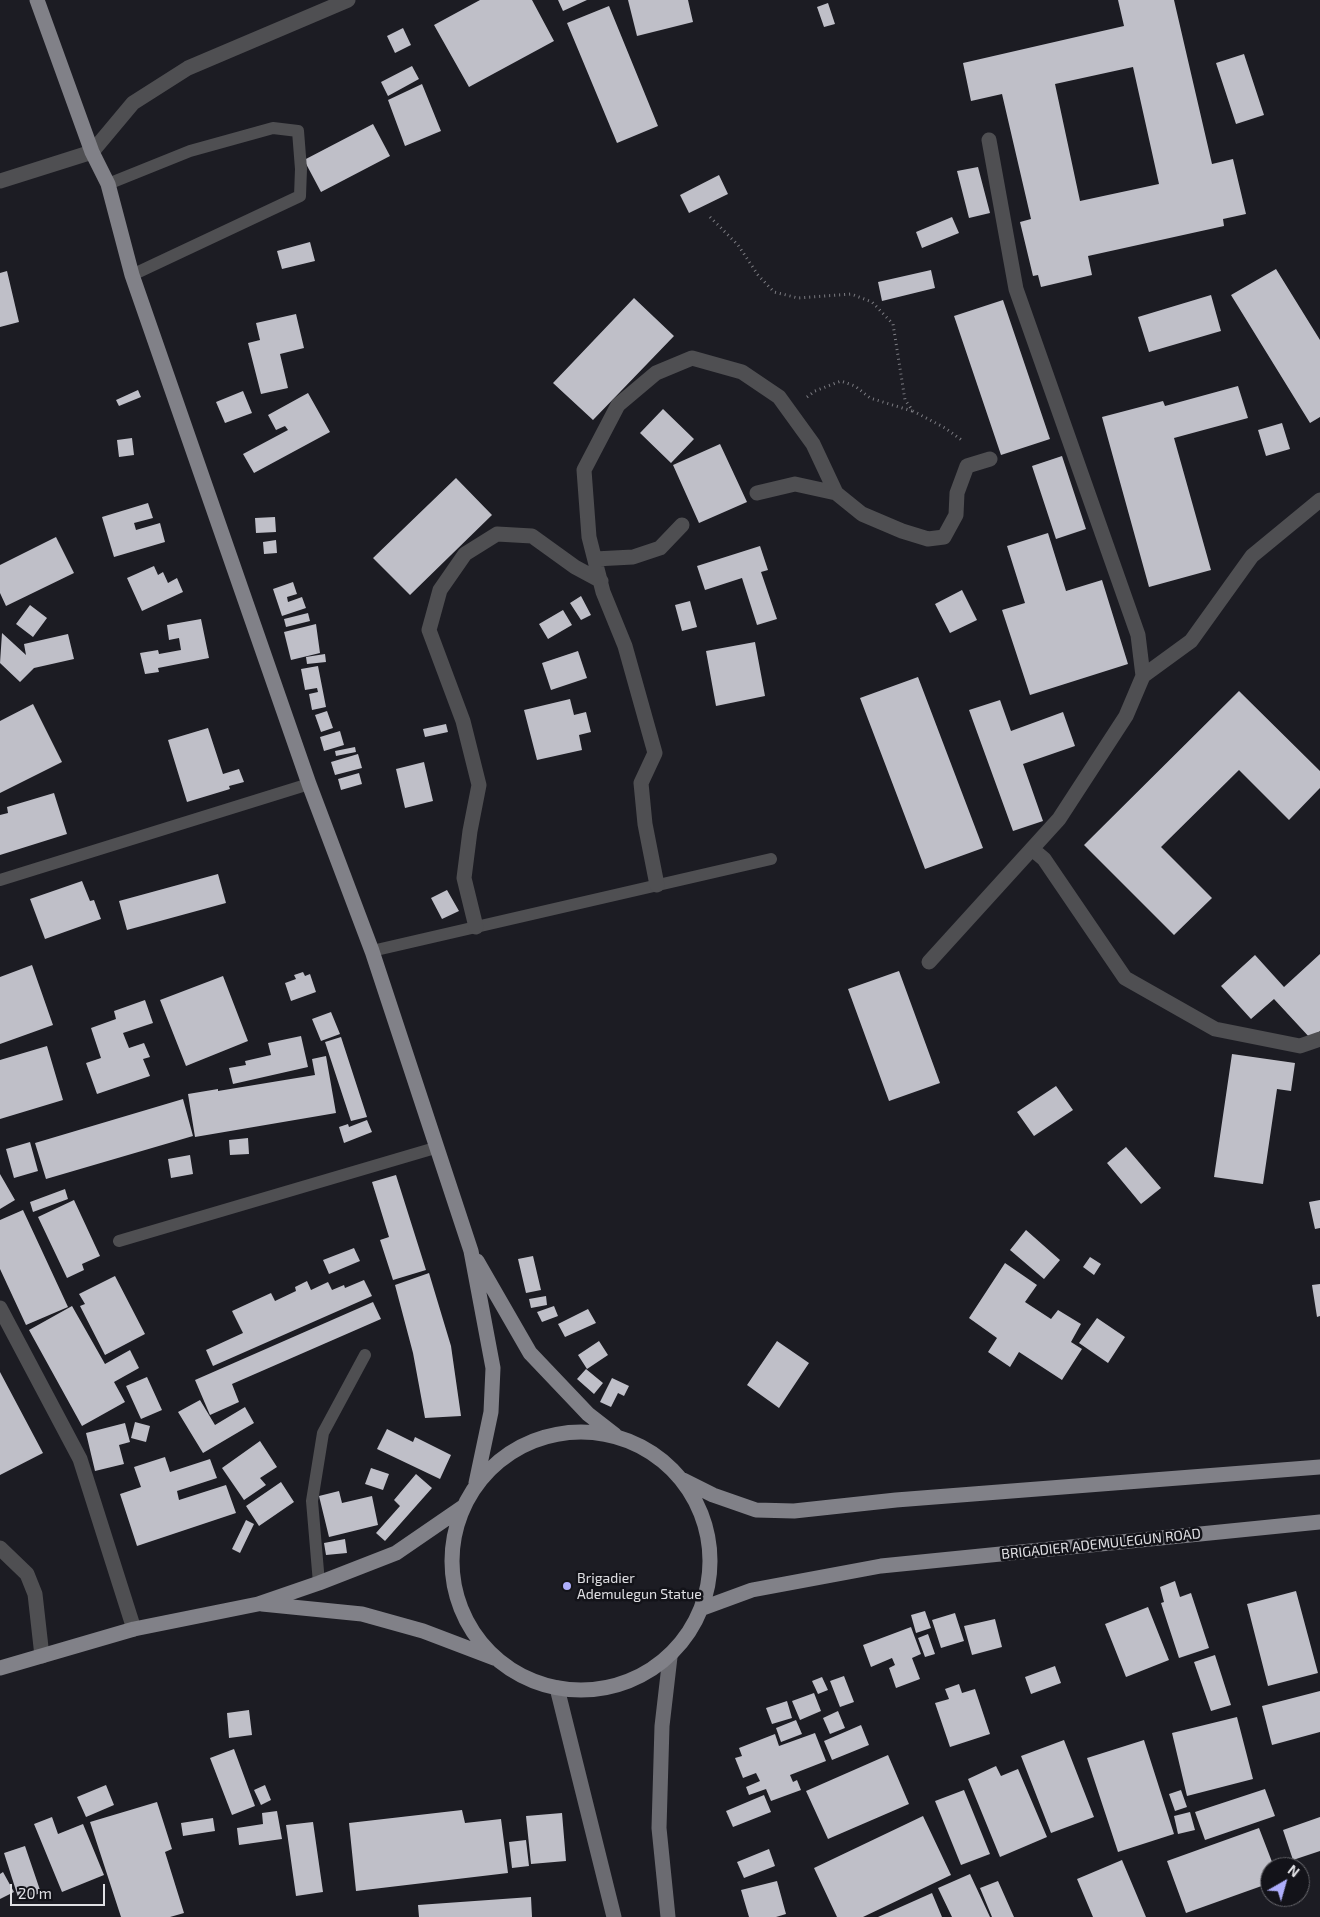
<!DOCTYPE html>
<html>
<head>
<meta charset="utf-8">
<style>
	body { margin:0 }
	#map { position:relative; width:1320px; height:1917px; overflow:hidden; background:#1c1c23; font-family:"Exo 2",sans-serif }
	canvas { display:block }
	.north { position:absolute; left:1260px; top:1857px; width:50px; height:50px; box-sizing:border-box; background:#131319; border:1px solid #65656a; border-radius:50%; rotate:38deg; font-size:14px; font-weight:700; line-height:20px; text-align:center; color:#e0e0e4 }
	.north::after { content:''; display:block; margin:auto; width:18px; height:22px; background:#aeaefb; clip-path:polygon(50% 0,100% 100%,50% 72%,0 100%) }
	.scale { position:absolute; left:10px; top:1884px; width:95px; height:22px; box-sizing:border-box; border:2px solid #e0e0e4; border-top:0; padding-left:6px; font-size:15px; line-height:18px; white-space:nowrap; color:#e0e0e4; -webkit-text-stroke:4px #131319; paint-order:stroke }
</style>
</head>
<body>
<div id="map">
<canvas width="1320" height="1917"></canvas>
<div class="north">N</div>
<div class="scale">20 m</div>
</div>
<script>
const context = document.querySelector('canvas').getContext('2d');
context.lineJoin = 'round';
function paint(path, color) {
  context.fillStyle = color;
  context.fill(path, 'evenodd');
}
function stroke(path, color, width, dash) {
  context.strokeStyle = color;
  context.lineWidth = width;
  context.lineCap = dash ? 'butt' : 'round';
  context.setLineDash(dash || []);
  context.stroke(path);
}
function drawText(font, color, halo, rows, align = 'center') {
  context.font = font + ' "Exo 2",sans-serif';
  context.lineWidth = 5;
  context.setLineDash([]);
  context.textBaseline = 'middle';
  context.strokeStyle = halo;
  context.fillStyle = color;
  for (const [text, x, y, turn = 0] of rows) {
    context.save();
    context.translate(x, y);
    context.rotate((+turn || 0) * Math.PI / 180);
    context.textAlign = isNaN(turn) ? turn : align;
    if (halo) context.strokeText(text, 0, 0);
    context.fillText(text, 0, 0);
    context.restore();
  }
}
paint(new Path2D(`
	M 480,0 L 532,0 L 554,41 L 469,87 L 434,25 Z
	M 558,0 L 587,0 L 563,11 Z
	M 628,0 L 688,0 L 693,22 L 637,36 Z
	M 1118,0 L 1174,0 L 1212,164 L 1233,159 L 1246,214 L 1223,219 L 1224,226 L 1088,256 L 1092,275 L 1041,287 L 1038,275 L 1033,276 L 1020,222 L 1031,219 L 1002,94 L 971,101 L 963,63 L 1124,26 ZM 1133,67 L 1159,184 L 1080,201 L 1055,84 Z
	M 828,3 L 835,24 L 824,27 L 817,7 Z
	M 609,6 L 658,126 L 617,143 L 567,23 Z
	M 403,28 L 411,45 L 395,53 L 387,36 Z
	M 1244,54 L 1264,115 L 1236,124 L 1216,63 Z
	M 412,66 L 419,79 L 388,96 L 381,82 Z
	M 422,84 L 441,131 L 405,146 L 388,100 Z
	M 373,124 L 390,156 L 321,192 L 304,160 Z
	M 978,167 L 990,213 L 969,218 L 957,171 Z
	M 719,175 L 728,194 L 689,213 L 680,195 Z
	M 952,217 L 959,233 L 922,248 L 916,232 Z
	M 310,242 L 315,261 L 282,269 L 277,251 Z
	M 1276,269 L 1320,340 L 1320,417 L 1310,423 L 1231,295 Z
	M 931,270 L 935,288 L 882,301 L 878,282 Z
	M 7,271 L 19,322 L 0,327 L 0,273 Z
	M 1211,295 L 1221,331 L 1149,352 L 1138,317 Z
	M 634,298 L 674,336 L 593,420 L 553,383 Z
	M 1003,300 L 1050,439 L 1001,455 L 954,316 Z
	M 296,314 L 304,348 L 280,354 L 288,388 L 261,394 L 248,343 L 260,340 L 256,323 Z
	M 1238,386 L 1248,418 L 1174,438 L 1211,570 L 1149,587 L 1102,417 L 1163,401 L 1165,406 Z
	M 138,390 L 141,397 L 119,406 L 116,400 Z
	M 243,391 L 252,413 L 225,423 L 216,402 Z
	M 308,393 L 330,432 L 254,473 L 243,454 L 288,430 L 285,426 L 276,430 L 268,415 Z
	M 663,409 L 694,439 L 671,463 L 640,433 Z
	M 1282,423 L 1290,449 L 1266,456 L 1258,430 Z
	M 132,438 L 134,455 L 119,457 L 117,440 Z
	M 720,444 L 747,502 L 699,523 L 673,465 Z
	M 1062,456 L 1086,529 L 1056,539 L 1032,466 Z
	M 456,478 L 492,515 L 410,595 L 373,558 Z
	M 148,503 L 153,518 L 134,523 L 136,530 L 160,523 L 165,542 L 114,557 L 102,517 Z
	M 275,517 L 276,532 L 256,533 L 255,518 Z
	M 1048,533 L 1066,591 L 1102,580 L 1128,664 L 1030,695 L 1002,610 L 1025,603 L 1007,546 Z
	M 56,537 L 74,573 L 6,606 L 0,593 L 0,565 Z
	M 276,540 L 277,553 L 264,554 L 263,542 Z
	M 760,546 L 768,570 L 761,572 L 777,619 L 757,625 L 742,578 L 705,590 L 697,566 Z
	M 154,566 L 158,575 L 163,572 L 168,583 L 177,578 L 183,592 L 142,611 L 127,578 Z
	M 293,582 L 297,594 L 287,597 L 288,602 L 302,597 L 306,608 L 282,616 L 273,589 Z
	M 962,590 L 977,620 L 950,633 L 935,604 Z
	M 581,596 L 591,615 L 581,620 L 570,603 Z
	M 690,601 L 697,627 L 682,631 L 675,605 Z
	M 30,605 L 47,618 L 33,637 L 16,624 Z
	M 563,610 L 572,625 L 548,639 L 539,624 Z
	M 308,613 L 310,621 L 286,627 L 284,619 Z
	M 201,619 L 209,658 L 158,668 L 159,672 L 145,674 L 140,653 L 158,650 L 159,654 L 181,650 L 179,638 L 169,640 L 167,625 Z
	M 316,624 L 320,653 L 291,660 L 284,632 Z
	M 2,633 L 26,655 L 24,644 L 68,634 L 74,659 L 34,668 L 20,682 L 0,663 Z
	M 755,642 L 765,696 L 716,706 L 706,651 Z
	M 578,651 L 587,678 L 551,690 L 542,663 Z
	M 325,654 L 326,662 L 307,664 L 306,657 Z
	M 318,666 L 326,707 L 312,710 L 309,694 L 318,692 L 317,688 L 305,690 L 301,669 Z
	M 918,677 L 983,848 L 925,869 L 860,698 Z
	M 1239,691 L 1320,771 L 1320,788 L 1289,820 L 1239,770 L 1161,847 L 1212,898 L 1174,935 L 1084,845 Z
	M 570,699 L 574,715 L 586,712 L 591,732 L 579,735 L 582,750 L 537,760 L 524,710 Z
	M 1000,700 L 1011,731 L 1063,712 L 1075,746 L 1023,764 L 1043,821 L 1013,831 L 969,710 Z
	M 33,704 L 62,762 L 0,793 L 0,721 Z
	M 327,711 L 333,728 L 321,732 L 315,715 Z
	M 446,724 L 448,732 L 425,737 L 423,729 Z
	M 208,728 L 223,774 L 239,769 L 244,782 L 229,786 L 230,789 L 187,802 L 168,740 Z
	M 340,731 L 344,745 L 324,751 L 320,737 Z
	M 355,747 L 356,752 L 336,756 L 335,751 Z
	M 358,754 L 362,768 L 335,775 L 331,762 Z
	M 424,762 L 433,801 L 405,808 L 396,769 Z
	M 359,773 L 362,784 L 341,790 L 338,779 Z
	M 54,793 L 67,834 L 0,855 L 0,815 L 8,813 L 7,807 Z
	M 218,874 L 226,903 L 127,930 L 119,901 Z
	M 82,881 L 90,901 L 94,900 L 101,919 L 45,939 L 30,899 Z
	M 447,890 L 459,911 L 442,919 L 431,898 Z
	M 1320,954 L 1320,1031 L 1311,1039 L 1274,999 L 1251,1019 L 1221,986 L 1255,955 L 1284,987 Z
	M 32,965 L 53,1025 L 0,1044 L 0,977 Z
	M 899,971 L 940,1083 L 889,1101 L 848,989 Z
	M 303,972 L 305,976 L 310,974 L 316,992 L 291,1001 L 285,983 L 296,979 L 294,975 Z
	M 223,976 L 248,1041 L 186,1066 L 160,1000 Z
	M 145,1000 L 153,1023 L 123,1033 L 129,1048 L 144,1043 L 150,1057 L 143,1059 L 150,1076 L 97,1094 L 86,1063 L 101,1058 L 91,1028 L 116,1019 L 114,1011 Z
	M 331,1012 L 340,1034 L 321,1041 L 312,1019 Z
	M 301,1036 L 308,1067 L 233,1084 L 229,1068 L 246,1065 L 245,1061 L 271,1055 L 268,1043 Z
	M 341,1037 L 367,1117 L 351,1121 L 325,1042 Z
	M 47,1046 L 63,1100 L 0,1119 L 0,1060 Z
	M 1232,1054 L 1295,1063 L 1291,1091 L 1277,1089 L 1263,1184 L 1214,1177 Z
	M 326,1056 L 336,1113 L 195,1137 L 188,1094 L 218,1089 L 218,1091 L 315,1075 L 312,1059 Z
	M 1056,1086 L 1073,1110 L 1034,1136 L 1017,1112 Z
	M 183,1099 L 193,1136 L 46,1179 L 35,1143 Z
	M 367,1120 L 372,1132 L 344,1143 L 339,1127 L 348,1124 L 349,1127 Z
	M 248,1138 L 249,1154 L 230,1155 L 229,1140 Z
	M 30,1142 L 38,1171 L 14,1178 L 6,1149 Z
	M 1126,1147 L 1161,1188 L 1141,1204 L 1107,1163 Z
	M 190,1155 L 193,1174 L 171,1178 L 168,1159 Z
	M 0,1174 L 15,1200 L 0,1209 Z
	M 396,1175 L 426,1270 L 393,1280 L 380,1240 L 389,1237 L 372,1182 Z
	M 65,1189 L 68,1199 L 33,1212 L 30,1202 Z
	M 74,1200 L 100,1256 L 82,1264 L 84,1270 L 67,1278 L 38,1217 Z
	M 1320,1200 L 1320,1228 L 1315,1229 L 1309,1202 Z
	M 23,1210 L 68,1307 L 26,1325 L 0,1269 L 0,1220 Z
	M 1026,1230 L 1060,1260 L 1044,1279 L 1010,1250 Z
	M 354,1248 L 360,1261 L 329,1274 L 323,1260 Z
	M 533,1256 L 541,1290 L 526,1293 L 518,1259 Z
	M 1090,1257 L 1101,1264 L 1094,1275 L 1083,1267 Z
	M 1005,1263 L 1037,1285 L 1025,1302 L 1051,1319 L 1058,1310 L 1081,1324 L 1071,1342 L 1082,1349 L 1062,1380 L 1019,1352 L 1010,1367 L 988,1352 L 997,1338 L 969,1318 Z
	M 429,1273 L 451,1346 L 461,1416 L 425,1418 L 413,1353 L 395,1285 Z
	M 115,1276 L 145,1334 L 105,1355 L 80,1306 L 85,1304 L 79,1294 Z
	M 364,1280 L 372,1296 L 213,1366 L 206,1350 L 243,1333 L 232,1311 L 271,1293 L 275,1301 L 296,1291 L 295,1287 L 307,1281 L 311,1290 L 328,1282 L 332,1290 L 344,1285 L 345,1288 Z
	M 1320,1284 L 1320,1316 L 1317,1317 L 1312,1285 Z
	M 546,1296 L 547,1305 L 531,1308 L 529,1299 Z
	M 373,1302 L 381,1319 L 232,1384 L 239,1402 L 210,1415 L 195,1380 Z
	M 72,1306 L 105,1364 L 130,1350 L 139,1368 L 114,1382 L 125,1402 L 82,1426 L 29,1330 Z
	M 554,1306 L 558,1316 L 542,1322 L 537,1312 Z
	M 588,1309 L 596,1323 L 565,1337 L 558,1324 Z
	M 1097,1318 L 1125,1337 L 1108,1363 L 1079,1343 Z
	M 599,1341 L 608,1355 L 587,1369 L 578,1355 Z
	M 777,1341 L 809,1363 L 779,1408 L 747,1385 Z
	M 586,1369 L 603,1383 L 594,1394 L 577,1379 Z
	M 0,1372 L 43,1453 L 0,1475 Z
	M 147,1377 L 162,1410 L 141,1419 L 126,1386 Z
	M 612,1378 L 629,1386 L 624,1396 L 618,1393 L 611,1407 L 600,1402 Z
	M 200,1400 L 215,1425 L 245,1407 L 254,1423 L 203,1453 L 178,1412 Z
	M 135,1422 L 150,1426 L 146,1442 L 131,1438 Z
	M 125,1423 L 130,1442 L 119,1445 L 124,1464 L 95,1471 L 86,1433 Z
	M 387,1429 L 413,1442 L 415,1437 L 451,1455 L 440,1479 L 377,1449 Z
	M 260,1441 L 277,1467 L 260,1478 L 266,1485 L 244,1500 L 222,1468 Z
	M 165,1457 L 170,1472 L 210,1459 L 217,1478 L 177,1491 L 179,1500 L 226,1485 L 236,1513 L 137,1546 L 120,1494 L 141,1487 L 134,1467 Z
	M 371,1468 L 389,1474 L 383,1490 L 365,1484 Z
	M 416,1474 L 432,1488 L 385,1541 L 376,1533 L 400,1506 L 394,1500 Z
	M 281,1482 L 294,1502 L 259,1526 L 246,1506 Z
	M 339,1491 L 342,1503 L 372,1496 L 378,1525 L 329,1537 L 319,1496 Z
	M 246,1520 L 254,1524 L 240,1553 L 232,1549 Z
	M 345,1539 L 347,1553 L 326,1555 L 324,1543 Z
	M 1175,1581 L 1180,1597 L 1191,1593 L 1209,1648 L 1179,1658 L 1161,1603 L 1164,1602 L 1160,1587 Z
	M 1296,1591 L 1318,1673 L 1268,1686 L 1247,1604 Z
	M 1148,1607 L 1169,1660 L 1126,1677 L 1105,1624 Z
	M 925,1611 L 931,1628 L 916,1633 L 911,1615 Z
	M 955,1613 L 964,1641 L 941,1648 L 932,1620 Z
	M 995,1619 L 1002,1647 L 972,1655 L 964,1626 Z
	M 911,1627 L 921,1654 L 912,1658 L 920,1679 L 896,1688 L 889,1668 L 895,1665 L 892,1658 L 871,1667 L 863,1645 Z
	M 928,1634 L 935,1654 L 925,1657 L 918,1638 Z
	M 1215,1655 L 1231,1705 L 1211,1711 L 1194,1662 Z
	M 1055,1666 L 1061,1683 L 1031,1694 L 1025,1677 Z
	M 844,1676 L 854,1702 L 840,1707 L 830,1681 Z
	M 822,1677 L 828,1690 L 818,1694 L 812,1681 Z
	M 959,1684 L 962,1693 L 975,1689 L 990,1734 L 950,1747 L 935,1703 L 949,1699 L 945,1689 Z
	M 1320,1691 L 1320,1732 L 1272,1745 L 1262,1706 Z
	M 814,1693 L 821,1711 L 800,1720 L 792,1701 Z
	M 787,1701 L 792,1718 L 772,1724 L 766,1708 Z
	M 249,1710 L 252,1735 L 229,1738 L 227,1713 Z
	M 838,1711 L 845,1728 L 830,1734 L 823,1718 Z
	M 1237,1717 L 1253,1779 L 1187,1796 L 1172,1733 Z
	M 796,1720 L 802,1734 L 781,1742 L 776,1728 Z
	M 861,1725 L 869,1745 L 832,1760 L 824,1741 Z
	M 815,1733 L 826,1761 L 790,1775 L 793,1782 L 797,1780 L 801,1790 L 771,1801 L 766,1789 L 749,1795 L 746,1787 L 760,1781 L 756,1773 L 743,1778 L 735,1758 L 742,1756 L 739,1748 L 775,1734 L 779,1746 Z
	M 1064,1740 L 1094,1817 L 1051,1833 L 1021,1756 Z
	M 1144,1740 L 1174,1834 L 1118,1852 L 1087,1758 Z
	M 234,1749 L 255,1806 L 232,1815 L 210,1758 Z
	M 888,1755 L 909,1804 L 828,1839 L 806,1791 Z
	M 996,1766 L 1001,1776 L 1018,1769 L 1047,1837 L 1000,1857 L 968,1779 Z
	M 106,1785 L 114,1805 L 86,1817 L 77,1797 Z
	M 265,1785 L 271,1800 L 261,1805 L 254,1790 Z
	M 1265,1789 L 1275,1816 L 1205,1840 L 1195,1812 Z
	M 964,1790 L 990,1854 L 961,1865 L 935,1801 Z
	M 1181,1790 L 1187,1807 L 1175,1811 L 1169,1794 Z
	M 764,1795 L 771,1812 L 733,1827 L 726,1811 Z
	M 157,1802 L 172,1849 L 165,1852 L 184,1913 L 170,1917 L 121,1917 L 90,1822 Z
	M 462,1810 L 465,1823 L 501,1819 L 508,1873 L 356,1891 L 349,1823 Z
	M 277,1811 L 282,1839 L 239,1845 L 237,1828 L 263,1824 L 262,1813 Z
	M 1190,1812 L 1195,1830 L 1178,1834 L 1174,1816 Z
	M 562,1813 L 566,1861 L 531,1864 L 526,1816 Z
	M 923,1816 L 951,1875 L 863,1917 L 837,1917 L 814,1868 Z
	M 52,1817 L 58,1834 L 83,1824 L 104,1875 L 62,1892 L 34,1824 Z
	M 1320,1817 L 1320,1851 L 1293,1860 L 1283,1830 Z
	M 213,1818 L 215,1831 L 183,1836 L 181,1823 Z
	M 313,1822 L 323,1892 L 296,1896 L 286,1825 Z
	M 1259,1828 L 1274,1867 L 1270,1867 L 1270,1883 L 1186,1913 L 1167,1861 Z
	M 526,1840 L 529,1866 L 512,1868 L 509,1842 Z
	M 25,1846 L 41,1893 L 19,1900 L 4,1853 Z
	M 769,1849 L 775,1866 L 744,1878 L 737,1862 Z
	M 1122,1860 L 1146,1917 L 1093,1917 L 1077,1879 Z
	M 3,1872 L 14,1892 L 0,1899 L 0,1874 Z
	M 970,1874 L 990,1917 L 952,1917 L 938,1888 Z
	M 777,1881 L 786,1914 L 776,1917 L 749,1917 L 741,1890 Z
	M 998,1881 L 1014,1917 L 992,1917 L 980,1888 Z
	M 932,1893 L 942,1917 L 878,1917 Z
	M 531,1897 L 532,1917 L 419,1917 L 418,1905 Z`), '#bfbfc8');
stroke(new Path2D(`
	M 710,217 L 738,245 L 758,275 L 774,292 L 798,298 L 851,294 L 872,302 L 893,324 L 905,400 L 913,411 L 945,428 L 963,441
	M 807,397 L 815,391 L 841,381 L 855,386 L 870,398 L 912,411`), '#7c7c82', 3, [1, 4]);
stroke(new Path2D(`
	M 108,184 L 190,151 L 273,128 L 298,131 L 301,169 L 300,196 L 132,275
	M 0,880 L 309,784
	M 372,951 L 771,859
	M 119,1241 L 435,1148
	M 319,1583 L 312,1501 L 323,1433 L 365,1355`), '#4f4f52', 12);
stroke(new Path2D(`
	M 0,181 L 92,152 L 133,103 L 188,68 L 348,0
	M 757,493 L 795,484 L 836,493
	M 595,559 L 633,557 L 660,548 L 682,525
	M 1143,676 L 1191,641 L 1252,556 L 1320,500
	M 1032,849 L 1044,859 L 1125,978 L 1215,1029 L 1300,1046 L 1320,1039
	M 657,885 L 645,824 L 641,783 L 655,753 L 625,646 L 603,592 L 589,537 L 584,470 L 618,405 L 656,373 L 692,358 L 742,372 L 779,397 L 813,444 L 836,493 L 862,514 L 902,531 L 928,539 L 944,537 L 956,515 L 957,493 L 967,466 L 990,459
	M 476,927 L 464,878 L 470,831 L 479,785 L 463,721 L 429,630 L 440,590 L 465,554 L 497,534 L 532,536 L 575,567 L 601,581
	M 929,962 L 1059,819 L 1126,716 L 1143,676 L 1138,635 L 1016,289 L 989,140
	M 0,1308 L 80,1459 L 134,1629
	M 0,1548 L 27,1574 L 35,1594 L 42,1656`), '#4f4f52', 15);
stroke(new Path2D(`
	M 557,1688 L 614,1917
	M 668,1917 L 659,1828 L 662,1726 L 670,1657`), '#6b6b71', 15);
stroke(new Path2D(`
	M 37,0 L 92,152 L 108,184 L 132,275 L 309,784 L 372,951 L 471,1251 L 493,1368 L 491,1412 L 476,1483
	M 477,1261 L 530,1353 L 588,1414 L 615,1435
	M452 1561a129 129 0 1 1 258 0a129 129 0 1 1-258 0Z
	M 683,1480 L 713,1495 L 756,1510 L 794,1511 L 896,1500 L 1320,1467
	M 262,1604 L 362,1614 L 423,1631 L 494,1658
	M 703,1608 L 752,1590 L 881,1566 L 1320,1522
	M 0,1668 L 134,1629 L 258,1604 L 319,1583 L 396,1553 L 463,1507`), '#818188', 15);
for (const [x, y, r, color] of [
	[567,1586,5,"#aeaefb"]
]) {
  const dot = new Path2D();
  dot.arc(x, y, r, 0, 2 * Math.PI);
  context.fillStyle = color;
  context.fill(dot);
  stroke(dot, '#131319', 2);
}
drawText('14px', '#e0e0e4', '#131319', [
	["BRIGADIER ADEMULEGUN ROAD",1101,1544,-6]
]);
drawText('14px', '#e0e0e4', '#131319', [
	["Brigadier",577,1578],
	["Ademulegun Statue",577,1594]
], 'left');
</script>
</body>
</html>
